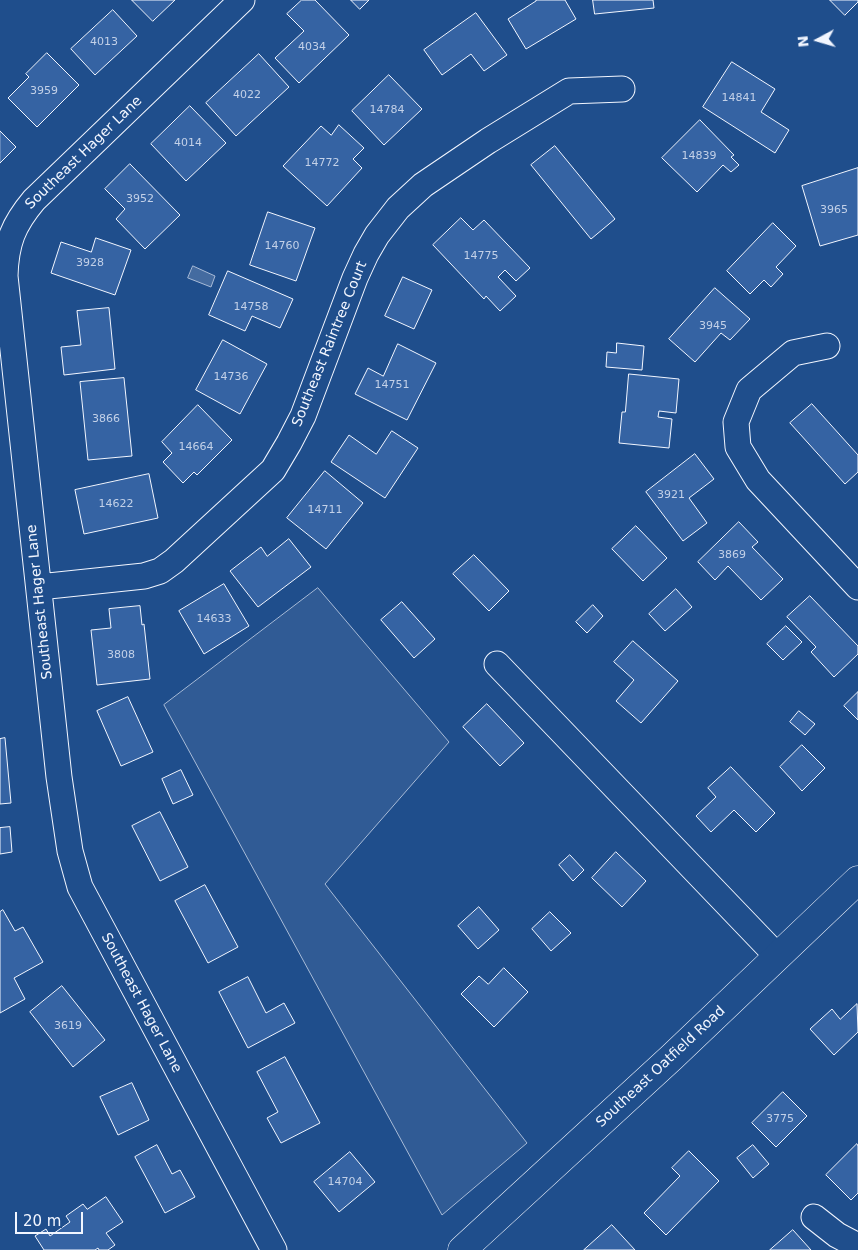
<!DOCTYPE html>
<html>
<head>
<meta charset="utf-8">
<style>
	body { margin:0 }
	#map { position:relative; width:858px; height:1250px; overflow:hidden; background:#1f4e8c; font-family:"DejaVu Sans",sans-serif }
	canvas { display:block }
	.north { position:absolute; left:793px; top:15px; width:50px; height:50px; -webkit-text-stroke:4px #1f4e8c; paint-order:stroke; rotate:264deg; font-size:14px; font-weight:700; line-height:20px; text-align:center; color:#f2f6ff }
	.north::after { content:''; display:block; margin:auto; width:18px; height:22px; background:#f2f6ff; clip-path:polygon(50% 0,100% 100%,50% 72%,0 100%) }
	.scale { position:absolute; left:15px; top:1212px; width:68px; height:22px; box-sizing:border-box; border:2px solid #f2f6ff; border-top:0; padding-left:6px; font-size:15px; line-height:18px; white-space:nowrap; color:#f2f6ff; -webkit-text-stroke:4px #1f4e8c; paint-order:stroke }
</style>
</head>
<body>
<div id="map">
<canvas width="858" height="1250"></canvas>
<div class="north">N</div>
<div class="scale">20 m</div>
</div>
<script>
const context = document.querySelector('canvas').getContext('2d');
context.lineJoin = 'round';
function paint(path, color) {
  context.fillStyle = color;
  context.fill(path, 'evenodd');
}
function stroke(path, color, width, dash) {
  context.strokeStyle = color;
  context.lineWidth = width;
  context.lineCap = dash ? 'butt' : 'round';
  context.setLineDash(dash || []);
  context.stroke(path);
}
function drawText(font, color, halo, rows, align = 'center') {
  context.font = font + ' "DejaVu Sans",sans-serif';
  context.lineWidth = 4;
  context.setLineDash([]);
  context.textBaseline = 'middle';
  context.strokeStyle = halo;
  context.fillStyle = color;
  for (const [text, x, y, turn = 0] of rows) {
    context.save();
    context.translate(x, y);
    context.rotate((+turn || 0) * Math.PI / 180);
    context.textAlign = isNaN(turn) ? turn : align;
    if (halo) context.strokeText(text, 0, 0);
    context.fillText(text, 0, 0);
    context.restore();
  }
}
const built = new Path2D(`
	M 318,588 L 449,742 L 325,884 L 527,1143 L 442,1215 L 164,705 Z`);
paint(built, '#305b95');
stroke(built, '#a8bbd7', 1);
const water = new Path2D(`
	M 193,266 L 215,276 L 211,287 L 188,278 Z`);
paint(water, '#446ba0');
stroke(water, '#a8bbd7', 1);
const building = new Path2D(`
	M 132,0 L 175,0 L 153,21 Z
	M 302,0 L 315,0 L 349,35 L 299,83 L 275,58 L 304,31 L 287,14 Z
	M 351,0 L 369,0 L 360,9 Z
	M 536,0 L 565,0 L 576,19 L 526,49 L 508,19 L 536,1 Z
	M 593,0 L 653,0 L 654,8 L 595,14 Z
	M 830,0 L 858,0 L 858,2 L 845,15 Z
	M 113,10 L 137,36 L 95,75 L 71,49 Z
	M 476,13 L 507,55 L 484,71 L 471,54 L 442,75 L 424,50 Z
	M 47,53 L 79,85 L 37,127 L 8,98 L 29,77 L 26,74 Z
	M 259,54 L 289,87 L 236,136 L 206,103 Z
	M 732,62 L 775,89 L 761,112 L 789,130 L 775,153 L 703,107 Z
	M 389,75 L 422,109 L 384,145 L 352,111 Z
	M 190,106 L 226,143 L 186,181 L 151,144 Z
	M 700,120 L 734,155 L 731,157 L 739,165 L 731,172 L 723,165 L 697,192 L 662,158 Z
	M 339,125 L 364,148 L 353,159 L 362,168 L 327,206 L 283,166 L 321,126 L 331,135 Z
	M 0,131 L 16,147 L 0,163 Z
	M 555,146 L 615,219 L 591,239 L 531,165 Z
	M 130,164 L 180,215 L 145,249 L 116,219 L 125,209 L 105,189 Z
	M 858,168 L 858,235 L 820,246 L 802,186 Z
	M 268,212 L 315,228 L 296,281 L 250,265 Z
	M 461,218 L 473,230 L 484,220 L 530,268 L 516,281 L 505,270 L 498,277 L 516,296 L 500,311 L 486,296 L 484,299 L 433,245 Z
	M 773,223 L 796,246 L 776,267 L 783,274 L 771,287 L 764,280 L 750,294 L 727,271 Z
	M 96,238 L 131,250 L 115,295 L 51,273 L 61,242 L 91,252 Z
	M 228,271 L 293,299 L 280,328 L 252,316 L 245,331 L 209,315 Z
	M 403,277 L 432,290 L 414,329 L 385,316 Z
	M 715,288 L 750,319 L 730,340 L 721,333 L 695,362 L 669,339 Z
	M 109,308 L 115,369 L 64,375 L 61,347 L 81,345 L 77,311 Z
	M 223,340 L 267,364 L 240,414 L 196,390 Z
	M 617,343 L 644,346 L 642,370 L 606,367 L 607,352 L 616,353 Z
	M 398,344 L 436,363 L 407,420 L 355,394 L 368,368 L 383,376 Z
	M 629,374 L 679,379 L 676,413 L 659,411 L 658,417 L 672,419 L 669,448 L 619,443 L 622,412 L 625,412 Z
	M 124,378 L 132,456 L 88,460 L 80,382 Z
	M 812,404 L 858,455 L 858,472 L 845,484 L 790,423 Z
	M 198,405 L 232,440 L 197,475 L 194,472 L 183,483 L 163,462 L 172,453 L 162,442 Z
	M 392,431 L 418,448 L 385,498 L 331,462 L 349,435 L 376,454 Z
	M 695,454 L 714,479 L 689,498 L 707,523 L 683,541 L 646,492 Z
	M 325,471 L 363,503 L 326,549 L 287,518 Z
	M 149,474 L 158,518 L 84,534 L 75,490 Z
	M 739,522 L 758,542 L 752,547 L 783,579 L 761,600 L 728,566 L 715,580 L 698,562 Z
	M 636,526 L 667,558 L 643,581 L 612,549 Z
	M 289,539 L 311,567 L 258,607 L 230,571 L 261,547 L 267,556 Z
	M 474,555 L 509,591 L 489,611 L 453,574 Z
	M 224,584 L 249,626 L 204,654 L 179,611 Z
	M 676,589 L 692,607 L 665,631 L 649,614 Z
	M 810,596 L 858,646 L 858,654 L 834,677 L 811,652 L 816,647 L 787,617 Z
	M 402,602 L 435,639 L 414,658 L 381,620 Z
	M 593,605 L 603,616 L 587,633 L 576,622 Z
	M 140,606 L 142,625 L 144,624 L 150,679 L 97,685 L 91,630 L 111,628 L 109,609 Z
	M 786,626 L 802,642 L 783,660 L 767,644 Z
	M 633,641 L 678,681 L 641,723 L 616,701 L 634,680 L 614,662 Z
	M 858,692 L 858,720 L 844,706 Z
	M 128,697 L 153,752 L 121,766 L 97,711 Z
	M 487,704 L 524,743 L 500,766 L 463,727 Z
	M 799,711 L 815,724 L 805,735 L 790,722 Z
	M 5,738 L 11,803 L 0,804 L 0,739 Z
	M 802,745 L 825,768 L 802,791 L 780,767 Z
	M 731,767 L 775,813 L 756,832 L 734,810 L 711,832 L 696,816 L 716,797 L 708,788 Z
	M 181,770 L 193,795 L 173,804 L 162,779 Z
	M 160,812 L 188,867 L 160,881 L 132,826 Z
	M 10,827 L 12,852 L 0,854 L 0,828 Z
	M 616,852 L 646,881 L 622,907 L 592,878 Z
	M 570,855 L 584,870 L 573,881 L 559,865 Z
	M 205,885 L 238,947 L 208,963 L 175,901 Z
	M 479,907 L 499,930 L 478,949 L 458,926 Z
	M 3,910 L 15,931 L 23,927 L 43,962 L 14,978 L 25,999 L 0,1013 L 0,912 Z
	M 550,912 L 571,933 L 551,951 L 532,929 Z
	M 504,968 L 528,992 L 494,1027 L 461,994 L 479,976 L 488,984 Z
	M 248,977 L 266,1013 L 284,1003 L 295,1023 L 248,1048 L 219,992 Z
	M 62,986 L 105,1040 L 73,1067 L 30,1012 Z
	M 857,1004 L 858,1032 L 834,1055 L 810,1029 L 832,1009 L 840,1019 Z
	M 285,1057 L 320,1123 L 281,1143 L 267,1118 L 278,1112 L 257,1072 Z
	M 132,1083 L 149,1120 L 118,1135 L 100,1097 Z
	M 783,1092 L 807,1116 L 776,1147 L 752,1123 Z
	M 857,1144 L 858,1146 L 858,1193 L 851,1200 L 826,1175 Z
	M 157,1145 L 172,1174 L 180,1170 L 195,1197 L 165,1213 L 135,1157 Z
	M 753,1145 L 769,1164 L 753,1178 L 737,1158 Z
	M 689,1151 L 719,1181 L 666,1235 L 644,1213 L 680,1176 L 672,1168 Z
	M 350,1152 L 375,1182 L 339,1212 L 314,1182 Z
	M 106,1197 L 123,1222 L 106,1233 L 115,1245 L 108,1250 L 99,1250 L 98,1248 L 95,1250 L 44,1250 L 35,1236 L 46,1229 L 50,1236 L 70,1222 L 66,1216 L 83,1204 L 87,1209 Z
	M 612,1225 L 635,1250 L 584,1250 Z
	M 793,1230 L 811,1250 L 770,1250 Z`);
paint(building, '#3563a3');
stroke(building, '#f2f6ff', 1);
const minor = new Path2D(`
	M 242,0 L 34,200 C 13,225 6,243 5,276 L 59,777 L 70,851 L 80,887 L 274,1250
	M 827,346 L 793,353 L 749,390 L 736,422 L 738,447 L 758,480 L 858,587
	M 39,587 L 144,576 L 160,571 L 174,561 L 273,470 L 289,443 L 303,416 L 355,278 L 366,254 L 377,235 L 398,208 L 423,185 L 488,141 L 569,91 L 622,89
	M 497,664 L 778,957
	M 814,1217 L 837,1235 L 858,1246`);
const major = new Path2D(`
	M 462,1250 L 672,1057 L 858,880`);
stroke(minor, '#f2f6ff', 27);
stroke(major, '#f2f6ff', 29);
stroke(minor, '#1f4e8c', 25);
stroke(major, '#1f4e8c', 28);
drawText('11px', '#c3d1e8', null, [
	["4013",104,42],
	["4034",312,47],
	["3959",44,91],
	["4022",247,95],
	["14841",739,98],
	["14784",387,110],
	["4014",188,143],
	["14839",699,156],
	["14772",322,163],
	["3952",140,199],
	["3965",834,210],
	["14760",282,246],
	["14775",481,256],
	["3928",90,263],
	["14758",251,307],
	["3945",713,326],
	["14736",231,377],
	["14751",392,385],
	["3866",106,419],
	["14664",196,447],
	["3921",671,495],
	["14622",116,504],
	["14711",325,510],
	["3869",732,555],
	["14633",214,619],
	["3808",121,655],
	["3619",68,1026],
	["3775",780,1119],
	["14704",345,1182]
]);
drawText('14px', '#f2f6ff', '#1f4e8c', [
	["Southeast Hager Lane",84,153,-44],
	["Southeast Raintree Court",330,344,-68],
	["Southeast Hager Lane",40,602,-96],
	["Southeast Hager Lane",141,1003,62],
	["Southeast Oatfield Road",661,1067,-43]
]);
</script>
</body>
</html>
